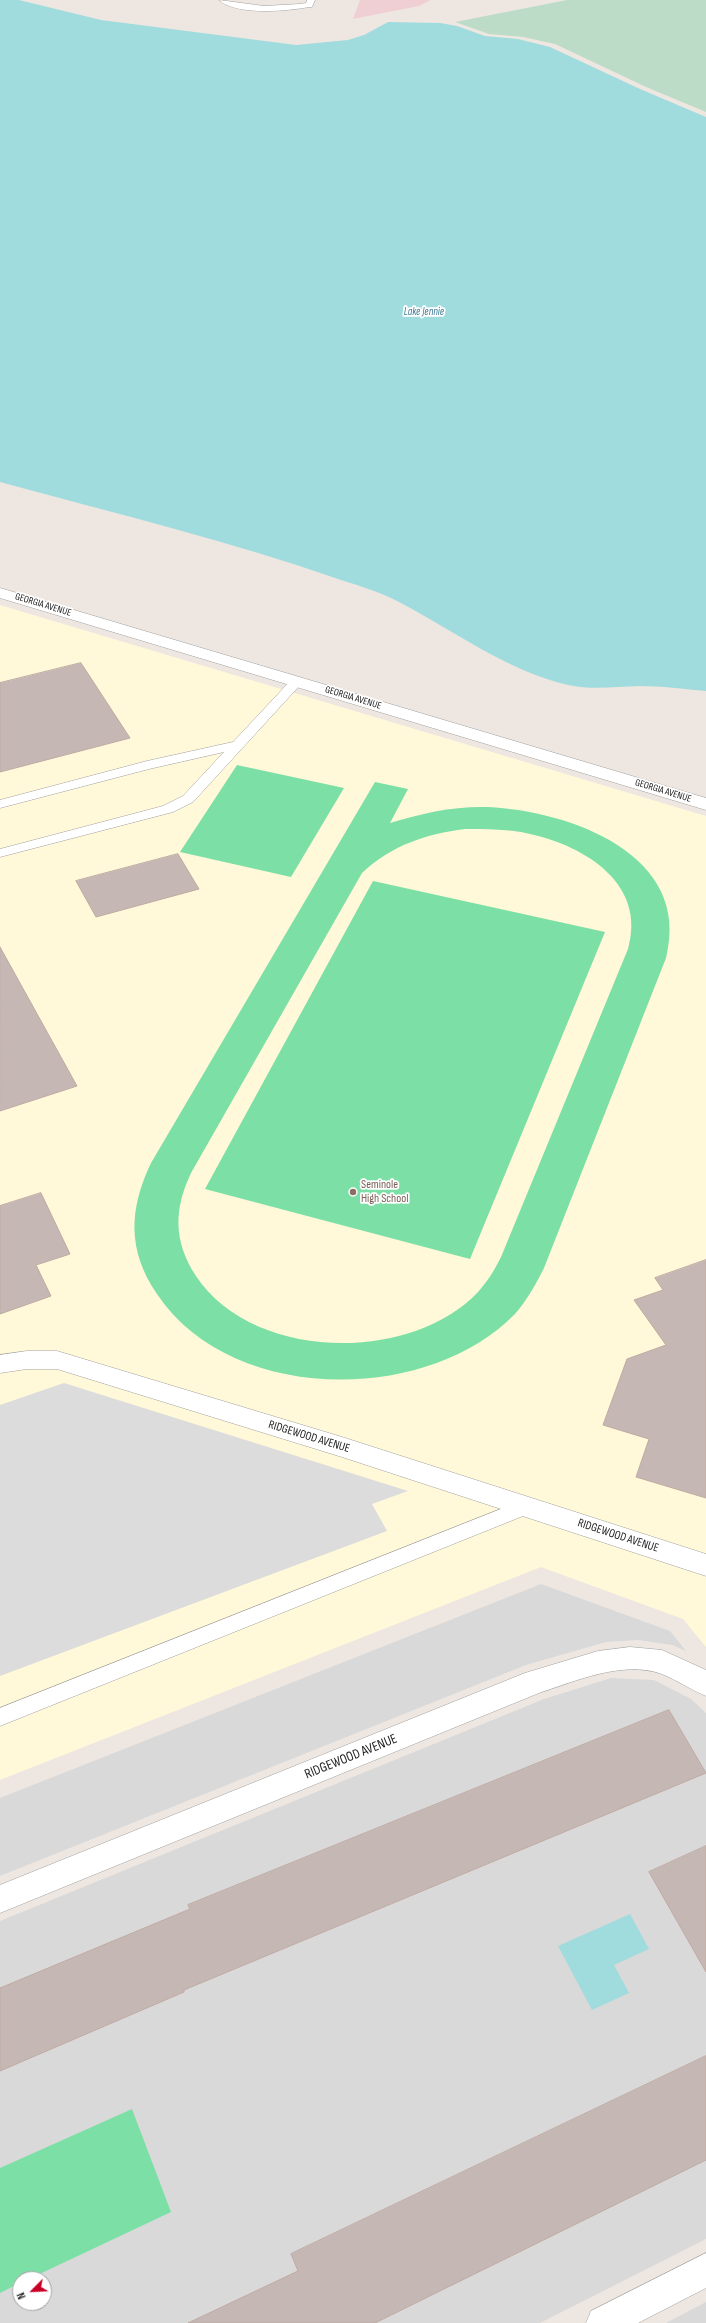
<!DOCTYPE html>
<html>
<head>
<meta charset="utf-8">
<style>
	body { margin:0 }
	#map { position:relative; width:706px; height:2323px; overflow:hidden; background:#eee7e1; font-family:"Sofia Sans Condensed",sans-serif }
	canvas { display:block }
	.north { position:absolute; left:12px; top:2271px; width:40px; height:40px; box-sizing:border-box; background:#fff; border:1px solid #a4a4a4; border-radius:50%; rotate:246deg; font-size:11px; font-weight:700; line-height:16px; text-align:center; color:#1c1c1c }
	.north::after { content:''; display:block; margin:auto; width:14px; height:18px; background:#c80026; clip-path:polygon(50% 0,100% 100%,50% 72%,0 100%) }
</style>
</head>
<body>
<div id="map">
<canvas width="706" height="2323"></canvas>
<div class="north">N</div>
</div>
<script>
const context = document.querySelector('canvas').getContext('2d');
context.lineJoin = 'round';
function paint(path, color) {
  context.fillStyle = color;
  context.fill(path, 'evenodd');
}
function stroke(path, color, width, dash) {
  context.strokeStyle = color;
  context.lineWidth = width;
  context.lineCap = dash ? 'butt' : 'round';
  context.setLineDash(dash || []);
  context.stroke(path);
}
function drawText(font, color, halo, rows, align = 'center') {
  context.font = font + ' "Sofia Sans Condensed",sans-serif';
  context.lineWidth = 3.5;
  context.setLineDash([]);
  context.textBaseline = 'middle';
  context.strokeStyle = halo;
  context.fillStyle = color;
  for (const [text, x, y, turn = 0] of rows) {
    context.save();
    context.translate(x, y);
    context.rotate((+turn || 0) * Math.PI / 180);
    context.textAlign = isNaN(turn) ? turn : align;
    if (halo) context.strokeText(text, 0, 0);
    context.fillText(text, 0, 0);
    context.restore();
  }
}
paint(new Path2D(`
	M 541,1584 L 670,1631 L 686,1651 L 672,1645 L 638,1640 L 606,1642 L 526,1665 L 0,1876 L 0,1798 Z
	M 611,1678 L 654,1680 L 691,1699 L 706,1713 L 706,2239 L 540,2323 L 0,2323 L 0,1921 L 544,1699 ZM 20,2279 L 44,2279 L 44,2303 L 20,2303 Z
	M 706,2302 L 706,2323 L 666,2323 Z`), '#dad9d9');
paint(new Path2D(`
	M 360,0 L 431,0 L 419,6 L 353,19 Z`), '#f0cfd4');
paint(new Path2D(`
	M 0,605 L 706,816 L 706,1647 L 683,1619 L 541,1567 L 0,1780 Z`), '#fff8d9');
paint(new Path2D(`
	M 567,0 L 706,0 L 706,112 L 646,87 L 555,44 L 523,37 L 489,34 L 455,22 Z`), '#bddcc8');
paint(new Path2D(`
	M 237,765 L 344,788 L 291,877 L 180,852 Z
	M 375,782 L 408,789 L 390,823 C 422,813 454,806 488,807 C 569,811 693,854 666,958 L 544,1268 C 536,1284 527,1300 515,1314 C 426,1405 230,1404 157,1294 C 127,1250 129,1209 151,1163 ZM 465,829 C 487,829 509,829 530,834 C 585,846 647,884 628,949 L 501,1257 C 495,1269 488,1281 478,1292 C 410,1364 252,1361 196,1276 C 173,1241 174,1209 191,1173 L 362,873 C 392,845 426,834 465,829 Z
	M 373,881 L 605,932 L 470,1259 L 205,1189 Z
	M 132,2109 L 171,2212 L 29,2279 L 20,2279 L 20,2283 L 0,2293 L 0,2168 Z`), '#7ce0a6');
paint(new Path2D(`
	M 64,1383 L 408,1491 L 372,1504 L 387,1531 L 0,1676 L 0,1405 Z`), '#dcdcdc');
paint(new Path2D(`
	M 0,0 L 19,0 L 101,20 L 296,45 L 348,40 L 364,35 L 388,22 L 440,23 L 457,26 L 485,36 L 518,39 L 550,47 L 640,89 L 706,117 L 706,691 C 684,689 661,686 639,686 C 615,687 591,690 568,685 C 505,670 453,630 397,601 C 380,592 360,586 341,580 C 229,541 114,513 0,482 Z
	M 630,1914 L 649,1949 L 614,1965 L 629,1993 L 592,2010 L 558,1946 Z`), '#a0dbdd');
const building = new Path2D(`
	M 81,663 L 130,738 L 0,772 L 0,683 Z
	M 178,854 L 199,889 L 96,917 L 76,881 Z
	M 0,947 L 77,1086 L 0,1111 Z
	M 41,1193 L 70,1254 L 36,1265 L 51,1296 L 0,1314 L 0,1206 Z
	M 706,1260 L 706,1498 L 636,1477 L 649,1439 L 603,1425 L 627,1359 L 666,1345 L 634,1300 L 663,1290 L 655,1278 Z
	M 669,1710 L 706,1773 L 184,1990 L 184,1992 L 0,2071 L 0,1988 L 190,1909 L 188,1905 Z
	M 706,1846 L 706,1972 L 649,1872 Z
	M 706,2056 L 706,2160 L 375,2323 L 188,2323 L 298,2271 L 291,2254 Z`);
paint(building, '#c5b8b4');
stroke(building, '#c0aaa3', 1);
const service = new Path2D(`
	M 219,0 L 264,6 L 300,4 L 306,3 L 307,0 L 315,0 L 312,7 L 309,7 C 288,11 236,16 219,0 Z
	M 297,677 L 301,678 L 303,681 L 301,684 L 193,802 L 173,812 L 0,857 L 0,849 L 163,806 L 183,796 L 224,752 L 149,769 L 0,808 L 0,800 L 147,761 L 233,742 L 293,678 Z
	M 526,1499 L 533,1502 L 535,1507 L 533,1512 L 0,1726 L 0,1708 Z`);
const minor = new Path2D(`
	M 0,588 L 706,798 L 706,810 L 0,598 Z
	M 27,1351 L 57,1351 L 342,1437 L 706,1554 L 706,1576 L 342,1457 L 57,1369 L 27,1369 L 0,1373 L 0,1355 Z
	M 630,1647 L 662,1650 L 706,1670 L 706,1696 C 691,1690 677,1680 662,1674 C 623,1660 576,1681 539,1693 L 0,1913 L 0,1885 L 525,1673 L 598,1651 Z
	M 706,2253 L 706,2288 L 638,2323 L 586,2323 L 591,2311 Z`);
stroke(service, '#a0a0a0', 1);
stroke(minor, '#a0a0a0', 1);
paint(service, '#fff');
paint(minor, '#fff');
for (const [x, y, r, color] of [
	[353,1192,4,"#8d6e63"]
]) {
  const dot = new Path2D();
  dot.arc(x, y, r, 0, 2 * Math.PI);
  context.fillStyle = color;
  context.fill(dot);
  stroke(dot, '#fff', 1.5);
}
drawText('10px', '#1c1c1c', '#fff', [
	["GEORGIA AVENUE",43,605,17],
	["GEORGIA AVENUE",353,698,17],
	["GEORGIA AVENUE",663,791,17]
]);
drawText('italic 11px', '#3f7b96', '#fff', [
	["Lake Jennie",424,312]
]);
drawText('12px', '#785e54', '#fff', [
	["Seminole",361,1185],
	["High School",361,1199]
], 'left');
drawText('12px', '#1c1c1c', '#fff', [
	["RIDGEWOOD AVENUE",309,1437,17],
	["RIDGEWOOD AVENUE",618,1536,18]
]);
drawText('14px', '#1c1c1c', '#fff', [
	["RIDGEWOOD AVENUE",351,1757,-22]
]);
</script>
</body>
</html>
